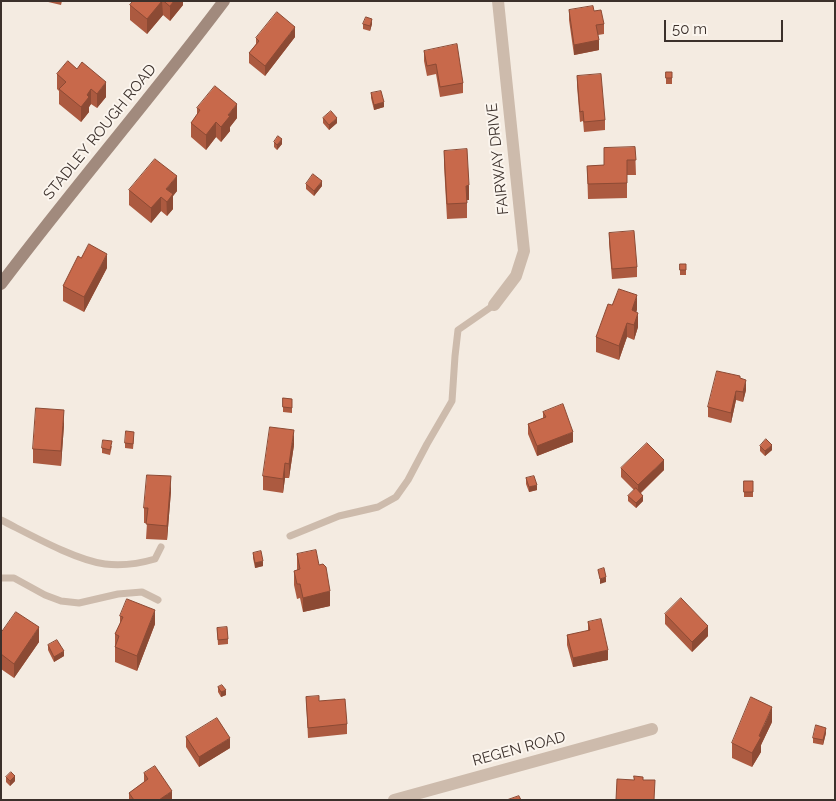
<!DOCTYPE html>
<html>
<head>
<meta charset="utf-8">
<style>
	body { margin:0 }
	#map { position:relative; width:836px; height:801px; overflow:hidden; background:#f4ebe1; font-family:Raleway,sans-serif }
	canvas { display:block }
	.frame { position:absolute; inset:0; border:2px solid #3b302b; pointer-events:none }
	.scale { position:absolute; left:664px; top:20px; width:119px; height:22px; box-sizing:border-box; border:2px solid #3b302b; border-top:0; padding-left:6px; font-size:15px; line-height:18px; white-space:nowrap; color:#3b302b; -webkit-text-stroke:4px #fbf5ee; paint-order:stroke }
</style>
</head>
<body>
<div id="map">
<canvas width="836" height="801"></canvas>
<div class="frame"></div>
<div class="scale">50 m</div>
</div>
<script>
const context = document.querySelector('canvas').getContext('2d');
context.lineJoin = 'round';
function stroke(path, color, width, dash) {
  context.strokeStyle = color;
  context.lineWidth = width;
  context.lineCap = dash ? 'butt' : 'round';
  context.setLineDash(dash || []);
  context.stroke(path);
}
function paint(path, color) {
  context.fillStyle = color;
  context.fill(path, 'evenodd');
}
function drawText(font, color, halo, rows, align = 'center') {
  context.font = font + ' Raleway,sans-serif';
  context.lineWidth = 4;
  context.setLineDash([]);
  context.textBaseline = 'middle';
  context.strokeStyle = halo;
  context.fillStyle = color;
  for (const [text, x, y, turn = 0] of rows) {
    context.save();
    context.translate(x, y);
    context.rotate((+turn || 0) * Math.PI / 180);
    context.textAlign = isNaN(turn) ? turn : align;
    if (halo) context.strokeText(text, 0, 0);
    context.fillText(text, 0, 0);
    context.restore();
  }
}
stroke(new Path2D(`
	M 1,520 C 29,534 75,560 105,564 C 122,566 138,564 155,559 L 161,547
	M 290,536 L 339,516 L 378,507 L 396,497 L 408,480 L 427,444 L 452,401 L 455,356 L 458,330 L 494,305
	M 1,578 L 14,578 L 45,595 L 61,601 L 79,603 L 118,594 L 142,592 L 158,600`), '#cdbbac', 7);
stroke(new Path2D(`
	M 494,305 L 516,276 L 524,251 L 498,1
	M 394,800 L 652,729`), '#cdbbac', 12);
stroke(new Path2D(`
	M 1,284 C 73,188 152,97 224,1`), '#a18a7d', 12);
paint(new Path2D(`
	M 44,1 L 62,1 L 61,5 Z
	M 133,1 L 183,1 L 183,5 L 170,21 L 163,15 L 147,34 L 130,20 L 130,5 Z
	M 569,10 L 594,11 L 604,24 L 604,34 L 598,35 L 599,50 L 574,55 L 569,20 Z
	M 363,24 L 372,24 L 370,31 L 363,29 Z
	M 295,37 L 265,76 L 249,63 L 249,53 L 256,44 L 256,38 Z
	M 424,51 L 463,83 L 463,93 L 440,97 L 436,74 L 427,76 L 424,61 Z
	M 68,61 L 106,97 L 97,108 L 91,104 L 89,107 L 89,112 L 81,122 L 59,104 L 59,91 L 57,89 L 57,74 Z
	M 666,72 L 672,72 L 672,84 L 666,84 Z
	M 577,76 L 605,120 L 605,130 L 584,132 L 583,121 L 580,122 L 577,86 Z
	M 371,93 L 384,107 L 374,110 L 371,98 Z
	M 197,108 L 237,118 L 230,127 L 230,131 L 221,142 L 216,137 L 206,150 L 191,137 L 191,123 L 197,115 Z
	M 323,118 L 337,123 L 329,130 L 323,123 Z
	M 274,142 L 282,144 L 277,150 L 274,147 Z
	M 635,147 L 636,175 L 627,175 L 627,198 L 588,199 L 587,166 L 604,165 Z
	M 444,151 L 469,200 L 467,200 L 467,218 L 447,219 L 444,165 Z
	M 306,184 L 322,186 L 314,196 L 306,189 Z
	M 129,190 L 177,191 L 173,196 L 173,209 L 167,216 L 161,211 L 151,223 L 129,205 Z
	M 609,233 L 637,267 L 637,277 L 612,279 L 609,243 Z
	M 680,264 L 686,264 L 686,275 L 680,275 Z
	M 107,268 L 84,312 L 63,301 L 63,286 Z
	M 637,301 L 636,312 L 638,327 L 634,340 L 627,337 L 619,360 L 596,352 L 596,337 L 612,305 Z
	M 740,379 L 746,390 L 743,402 L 736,400 L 731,423 L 708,417 L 708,407 Z
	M 283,398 L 292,399 L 292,413 L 283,412 Z
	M 543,412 L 573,442 L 537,456 L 528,434 L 528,424 L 543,418 Z
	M 64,425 L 61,466 L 33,463 L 33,449 Z
	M 134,437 L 133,449 L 125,448 L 125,443 Z
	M 294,445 L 289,478 L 285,478 L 283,493 L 263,490 L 263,476 Z
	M 112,446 L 110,455 L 102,453 L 102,448 Z
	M 760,446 L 772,450 L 765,456 L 760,451 Z
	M 621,468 L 664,470 L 641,493 L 643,501 L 636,508 L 628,501 L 628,496 L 634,490 L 621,477 Z
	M 526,478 L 537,490 L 529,492 L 526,484 Z
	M 744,481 L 753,481 L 753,497 L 744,497 Z
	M 171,491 L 167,540 L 146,539 L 147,523 L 144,523 L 144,508 Z
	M 253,553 L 263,566 L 255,568 L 253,558 Z
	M 297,554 L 319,565 L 330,606 L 303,612 L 300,598 L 297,599 L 294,585 L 294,571 L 297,570 Z
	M 665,614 L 708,636 L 692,652 L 665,624 Z
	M 120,616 L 155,624 L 137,671 L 115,662 L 115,634 L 120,624 Z
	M 588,622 L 608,660 L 573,667 L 567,645 L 567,635 L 588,631 Z
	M 217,628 L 228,639 L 228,644 L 218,645 Z
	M 1,633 L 39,642 L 14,678 L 1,669 Z
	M 48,645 L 64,656 L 54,662 L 48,650 Z
	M 218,687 L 226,695 L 221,697 L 218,692 Z
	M 306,697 L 319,701 L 347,724 L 347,734 L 308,738 Z
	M 772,722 L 761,745 L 761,752 L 752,767 L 732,758 L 732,743 Z
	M 826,733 L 823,745 L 813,743 L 813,738 Z
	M 186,737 L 230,748 L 199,767 L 186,747 Z
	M 144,773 L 172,800 L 129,800 L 129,793 L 144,782 Z
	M 6,777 L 15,781 L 10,786 L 6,782 Z`), '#ac5a40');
paint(new Path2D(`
	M 162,1 L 163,15 L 147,34 L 147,19 Z
	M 174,1 L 183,1 L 183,5 L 170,21 L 170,6 Z
	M 372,19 L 372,24 L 370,31 L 370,26 Z
	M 295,27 L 295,37 L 265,76 L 265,66 Z
	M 599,40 L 599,50 L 574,55 L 574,45 Z
	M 106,82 L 106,97 L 97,108 L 97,94 Z
	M 91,89 L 91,104 L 89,107 L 89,112 L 81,122 L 81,107 L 87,95 Z
	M 384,102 L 384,107 L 374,110 L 374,105 Z
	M 237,104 L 237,118 L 230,127 L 230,131 L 221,142 L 221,127 L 228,115 Z
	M 337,118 L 337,123 L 329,130 L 329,125 Z
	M 216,122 L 216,137 L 206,150 L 206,135 Z
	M 282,139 L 282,144 L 277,150 L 277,145 Z
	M 177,176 L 177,191 L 173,196 L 173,209 L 167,216 L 166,189 Z
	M 322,181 L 322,186 L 314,196 L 314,191 Z
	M 469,185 L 469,200 L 466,200 L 466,186 Z
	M 161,197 L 161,211 L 151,223 L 151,208 Z
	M 107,254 L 107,268 L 84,312 L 84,297 Z
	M 637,295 L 637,310 L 632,325 L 632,310 Z
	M 638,313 L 638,327 L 634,340 L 634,325 Z
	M 627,323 L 627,337 L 619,360 L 619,346 Z
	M 746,380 L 746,390 L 743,402 L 743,392 Z
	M 736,391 L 736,400 L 731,423 L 731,413 Z
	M 64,410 L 64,425 L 61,466 L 61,451 Z
	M 294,430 L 294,445 L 289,478 L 289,464 Z
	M 573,432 L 573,442 L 537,456 L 537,446 Z
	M 772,445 L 772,450 L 765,456 L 765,451 Z
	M 664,460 L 664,470 L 638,495 L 638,485 Z
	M 285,463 L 285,478 L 283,493 L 283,479 Z
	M 171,476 L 171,491 L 167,540 L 167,526 Z
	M 537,485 L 537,490 L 529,492 L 529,487 Z
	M 643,496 L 643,501 L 636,508 L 636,503 Z
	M 263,561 L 263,566 L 255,568 L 255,563 Z
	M 606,577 L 606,582 L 600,584 L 600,579 Z
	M 330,591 L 330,606 L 303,612 L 303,598 Z
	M 155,610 L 155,624 L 137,671 L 137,656 Z
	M 708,626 L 708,636 L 692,652 L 692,642 Z
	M 39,627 L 39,642 L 14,678 L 14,664 Z
	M 608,650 L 608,660 L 573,667 L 573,658 Z
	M 64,651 L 64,656 L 54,662 L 54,657 Z
	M 226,690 L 226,695 L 221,697 L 221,692 Z
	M 772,707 L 772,722 L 761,745 L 761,752 L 752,767 L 752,753 Z
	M 826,728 L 826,733 L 823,745 L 823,740 Z
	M 230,738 L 230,748 L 199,767 L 199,757 Z
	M 15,776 L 15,781 L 10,786 L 10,781 Z
	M 172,791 L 172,800 L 159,800 Z`), '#8c4a34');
const building = new Path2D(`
	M 133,1 L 162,1 L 147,19 L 130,5 Z
	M 164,1 L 174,1 L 170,6 Z
	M 593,6 L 594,11 L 601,10 L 604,24 L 596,25 L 599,40 L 574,45 L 569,10 Z
	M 277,12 L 295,27 L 265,66 L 249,53 L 259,41 L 256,38 Z
	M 366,17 L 372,19 L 370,26 L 363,24 Z
	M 457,44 L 463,83 L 440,87 L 436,64 L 427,66 L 424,51 Z
	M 68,61 L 77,69 L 82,62 L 106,82 L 97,94 L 91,89 L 87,95 L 89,97 L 81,107 L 59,89 L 66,82 L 57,74 Z
	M 666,72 L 672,72 L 672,78 L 666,78 Z
	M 601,74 L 605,120 L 584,122 L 583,111 L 580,112 L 577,76 Z
	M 215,86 L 237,104 L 228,115 L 230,116 L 221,127 L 216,122 L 206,135 L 191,123 L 200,110 L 197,108 Z
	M 381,91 L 384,102 L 374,105 L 371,93 Z
	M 331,111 L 337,118 L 329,125 L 323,118 Z
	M 278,136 L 282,139 L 277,145 L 274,142 Z
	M 635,147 L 636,160 L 627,160 L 627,183 L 588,184 L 587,166 L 604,165 L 604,148 Z
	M 467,149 L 469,185 L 466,186 L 467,203 L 447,204 L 444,151 Z
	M 155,159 L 177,176 L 166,189 L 173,194 L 167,202 L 161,197 L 151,208 L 129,190 Z
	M 313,174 L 322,181 L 314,191 L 306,184 Z
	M 634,231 L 637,267 L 612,269 L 609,233 Z
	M 89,244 L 107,254 L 84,297 L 63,286 L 78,256 L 81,258 Z
	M 680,264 L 686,264 L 686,270 L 680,270 Z
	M 619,289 L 637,295 L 632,310 L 638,313 L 634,325 L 627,323 L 619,346 L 596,337 L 608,304 L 612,305 Z
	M 717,371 L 740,376 L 740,378 L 746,380 L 743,392 L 736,391 L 731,413 L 708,407 Z
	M 283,398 L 292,399 L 292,408 L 283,407 Z
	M 563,404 L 573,432 L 537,446 L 528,424 L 546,417 L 543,412 Z
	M 36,408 L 64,410 L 61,451 L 33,449 Z
	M 270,427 L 294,430 L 289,464 L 285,463 L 283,479 L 263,476 Z
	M 126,431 L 134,432 L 133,444 L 125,443 Z
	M 766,439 L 772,445 L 765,451 L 760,446 Z
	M 103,440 L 112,441 L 110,450 L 102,448 Z
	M 647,443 L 664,460 L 638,485 L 621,468 Z
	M 147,475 L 171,476 L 167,526 L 146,524 L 148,508 L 144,508 Z
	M 534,476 L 537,485 L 529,487 L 526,478 Z
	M 744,481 L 753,481 L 753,492 L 744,492 Z
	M 636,488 L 643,496 L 636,503 L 628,496 Z
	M 316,550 L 319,565 L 323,564 L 326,567 L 330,591 L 303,598 L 300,584 L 297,584 L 294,571 L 300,569 L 297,554 Z
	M 261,551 L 263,561 L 255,563 L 253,553 Z
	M 604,568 L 606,577 L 600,579 L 598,570 Z
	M 681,598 L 708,626 L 692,642 L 665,614 Z
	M 127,599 L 155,610 L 137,656 L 115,647 L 119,636 L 115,634 L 123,617 L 120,616 Z
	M 16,612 L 39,627 L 14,664 L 1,654 L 1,633 Z
	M 601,619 L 608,650 L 573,658 L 567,635 L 590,630 L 588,622 Z
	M 227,627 L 228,639 L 218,640 L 217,628 Z
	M 57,640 L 64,651 L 54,657 L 48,645 Z
	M 222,685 L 226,690 L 221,692 L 218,687 Z
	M 319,696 L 319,701 L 345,699 L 347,724 L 308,728 L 306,697 Z
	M 751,697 L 772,707 L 759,736 L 761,737 L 752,753 L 732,743 Z
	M 217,718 L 230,738 L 199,757 L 186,737 Z
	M 816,725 L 826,728 L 823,740 L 813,738 Z
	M 155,766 L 172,791 L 159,800 L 134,800 L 129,793 L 148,779 L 144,773 Z
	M 11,772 L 15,776 L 10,781 L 6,777 Z
	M 634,776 L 643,777 L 643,780 L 655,780 L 654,800 L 616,800 L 617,779 L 634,780 Z
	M 519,796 L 521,800 L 507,800 Z`);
paint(building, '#c8694b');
stroke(building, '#8c4a34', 1);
drawText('15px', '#3b302b', '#fbf5ee', [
	["STADLEY ROUGH ROAD",100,132,-51],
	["FAIRWAY DRIVE",498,159,-96],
	["REGEN ROAD",519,749,-15]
]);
</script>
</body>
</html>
